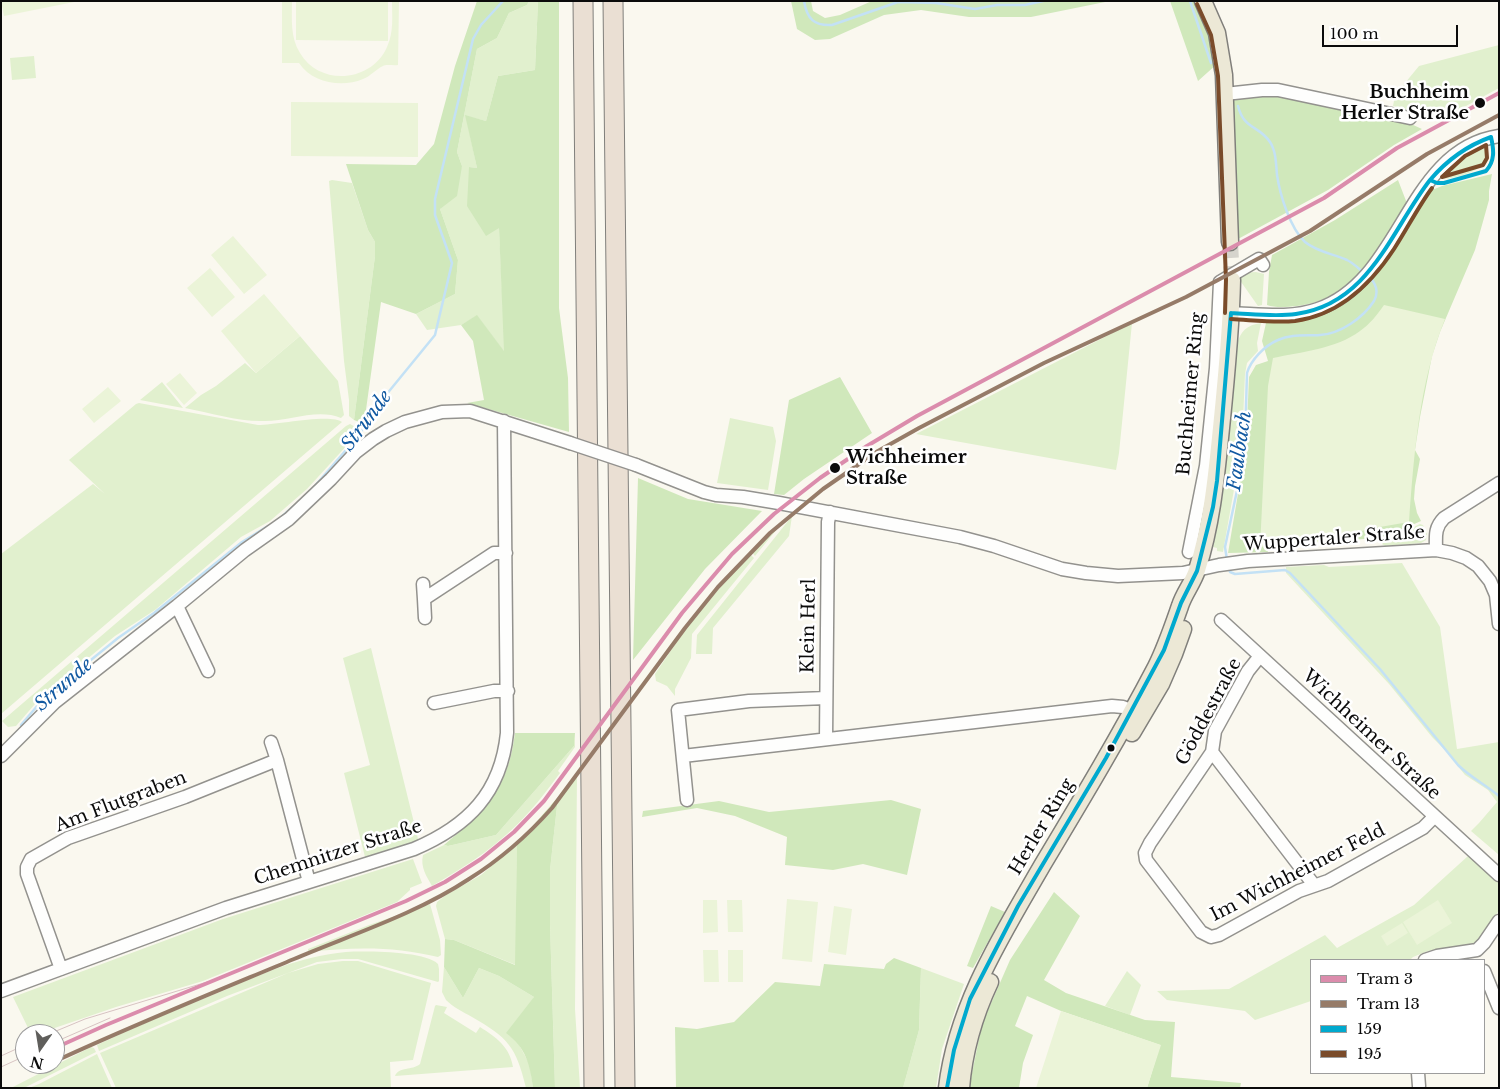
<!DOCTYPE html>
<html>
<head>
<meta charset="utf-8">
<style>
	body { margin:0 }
	#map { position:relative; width:1500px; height:1089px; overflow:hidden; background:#faf8ef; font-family:"Libre Baskerville",serif }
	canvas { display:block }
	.frame { position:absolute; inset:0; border:2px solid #0b0b0b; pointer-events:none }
	.legend { position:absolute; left:1310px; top:959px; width:175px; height:115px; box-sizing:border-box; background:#fff; border:1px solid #9d9d9d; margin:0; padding:6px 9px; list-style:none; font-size:15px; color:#0b0b0b }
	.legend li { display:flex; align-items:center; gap:10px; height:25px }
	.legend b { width:25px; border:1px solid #9d9d9d }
	.north { position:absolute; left:15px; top:1024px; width:50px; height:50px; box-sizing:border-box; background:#fff; border:1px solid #9d9d9d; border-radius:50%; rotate:193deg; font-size:14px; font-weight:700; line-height:20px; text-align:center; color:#0b0b0b }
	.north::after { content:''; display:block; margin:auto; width:18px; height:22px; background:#5f5e5b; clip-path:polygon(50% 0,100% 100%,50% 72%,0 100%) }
	.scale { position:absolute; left:1322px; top:25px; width:136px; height:22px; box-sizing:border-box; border:2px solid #0b0b0b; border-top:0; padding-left:6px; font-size:15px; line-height:18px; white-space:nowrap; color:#0b0b0b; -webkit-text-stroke:4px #fff; paint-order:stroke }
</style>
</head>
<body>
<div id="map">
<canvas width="1500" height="1089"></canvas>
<div class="frame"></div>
<ul class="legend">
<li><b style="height:6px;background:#db8cac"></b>Tram 3</li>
<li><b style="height:6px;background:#967b68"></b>Tram 13</li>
<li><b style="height:6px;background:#00a9ce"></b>159</li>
<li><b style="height:6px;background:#7a4b2a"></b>195</li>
</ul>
<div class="north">N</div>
<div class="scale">100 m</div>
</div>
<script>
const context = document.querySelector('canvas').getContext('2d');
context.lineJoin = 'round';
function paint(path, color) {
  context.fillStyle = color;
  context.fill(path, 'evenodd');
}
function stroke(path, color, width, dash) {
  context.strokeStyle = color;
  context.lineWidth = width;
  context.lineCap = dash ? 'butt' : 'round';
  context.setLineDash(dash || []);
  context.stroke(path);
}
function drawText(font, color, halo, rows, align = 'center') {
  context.font = font + ' "Libre Baskerville",serif';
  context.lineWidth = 5;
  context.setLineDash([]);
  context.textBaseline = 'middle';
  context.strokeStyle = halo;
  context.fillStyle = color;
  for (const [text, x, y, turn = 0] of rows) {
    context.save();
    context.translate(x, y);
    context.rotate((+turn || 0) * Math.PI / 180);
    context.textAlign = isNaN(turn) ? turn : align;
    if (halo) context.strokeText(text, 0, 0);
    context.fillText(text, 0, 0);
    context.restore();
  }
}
paint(new Path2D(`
	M 529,1 L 538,1 L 535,70 L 498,76 L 486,121 L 466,116 L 477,168 L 469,167 L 499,228 L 505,353 L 477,316 L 461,325 L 427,330 L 416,314 L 455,294 L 458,260 L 440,209 L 462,166 L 457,152 L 477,49 L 497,38 L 509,13 L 527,5 Z
	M 1499,45 L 1499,88 L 1444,118 L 1393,106 L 1394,101 L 1405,83 L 1419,66 Z
	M 34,56 L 36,78 L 12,80 L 10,58 Z
	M 1485,144 C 1500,168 1456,179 1441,179 L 1439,177 C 1453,163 1467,150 1485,144 Z
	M 332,180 L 352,183 L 368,230 L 375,242 L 375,256 L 354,420 L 349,416 L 349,400 L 344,361 L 329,181 Z
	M 1256,272 L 1264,274 L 1262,305 L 1258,306 L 1239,279 L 1239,275 L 1242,273 Z
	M 1132,323 L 1119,453 L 1116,470 L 916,434 Z
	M 1261,323 L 1257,343 L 1258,351 L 1247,363 L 1245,374 L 1242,444 L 1223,552 L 1217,551 L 1217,548 L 1213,547 L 1223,494 L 1224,440 L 1237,345 C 1240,331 1247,325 1261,323 Z
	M 300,336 L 338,381 L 344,415 L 341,418 C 318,408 289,421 265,421 C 239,422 211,413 185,408 L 201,395 L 216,386 L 245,363 L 256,373 Z
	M 162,382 L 183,408 L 140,400 Z
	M 139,403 L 258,425 C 276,425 331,413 342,422 L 1,714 L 1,554 L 93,484 L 105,494 L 69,460 L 136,404 Z
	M 730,418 L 773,427 L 776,441 L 768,490 L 717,483 Z
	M 350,424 L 361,430 L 307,489 L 270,521 L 241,537 L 155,610 L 115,636 L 41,697 L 16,726 L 8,727 L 2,721 L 346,426 Z
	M 792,516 L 789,536 L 713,628 L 712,654 L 696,654 L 697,635 Z
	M 787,517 L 755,556 L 751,551 Z
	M 1420,524 L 1423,525 L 1427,534 L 1426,540 L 1421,543 L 1385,546 L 1382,544 L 1384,541 Z
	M 749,553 L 754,558 L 692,634 L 691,658 L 675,689 L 675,696 L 667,686 L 656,681 L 655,674 L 687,627 Z
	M 1402,563 L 1440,627 L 1457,749 L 1499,742 L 1499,855 L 1471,831 L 1479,823 L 1497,802 L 1488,790 L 1465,775 L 1445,750 L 1432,737 L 1389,684 L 1286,573 L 1286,567 L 1324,565 L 1329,567 Z
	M 371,648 L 419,843 L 366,861 L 344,773 L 370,765 L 343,658 Z
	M 575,733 L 575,747 L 558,771 L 560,773 C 550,786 540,800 529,812 C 502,843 467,866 432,886 C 427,877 420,867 423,855 L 444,845 L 448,846 L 496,835 L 574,746 Z
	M 577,774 L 575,1009 L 580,1088 L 555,1088 L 550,924 L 550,870 L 558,797 Z
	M 517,844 L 516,965 L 454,940 L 445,939 L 436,906 L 437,902 L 446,895 L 481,875 Z
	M 1468,856 L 1499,883 L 1499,910 L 1483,937 L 1474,944 L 1428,951 L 1413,957 L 1410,960 L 1311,960 L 1311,1001 L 1255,1020 L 1245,1011 L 1167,1000 L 1157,991 L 1229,989 L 1325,935 L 1337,948 L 1414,905 Z
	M 413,859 L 422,883 L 410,888 L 410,890 L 397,902 L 203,981 L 116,1007 L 37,1034 L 31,1034 L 13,997 L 223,919 Z
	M 430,904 L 440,940 L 441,955 L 438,957 C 394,946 353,947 308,952 L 308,949 L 369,925 Z
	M 346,952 C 366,951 425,951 438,964 L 439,969 L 439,981 L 438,982 L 358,959 L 342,959 L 317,962 L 227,996 L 99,1051 L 97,1045 C 137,1026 178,1009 220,992 C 262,974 300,956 346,952 Z
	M 343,961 L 358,961 L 431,983 L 413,1060 L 390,1062 L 391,1088 L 116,1088 L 100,1053 L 288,973 L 318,964 Z
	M 444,967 L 463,998 L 479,968 L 499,976 L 534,997 L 517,1041 L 530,1065 L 533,1088 L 526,1088 C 516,1046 508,1038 472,1017 C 463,1012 453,1007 446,1000 L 442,992 Z
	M 921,968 L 964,984 L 942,1049 L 936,1088 L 903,1088 L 919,1030 Z
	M 1127,971 L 1141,985 L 1130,1015 L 1105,1006 Z
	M 436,1005 L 447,1007 L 444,1013 L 476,1033 L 480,1027 C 496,1037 510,1047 513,1067 L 395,1076 C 399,1066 412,1071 420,1064 L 435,1006 Z
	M 91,1047 L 94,1048 L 96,1052 L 24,1088 L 11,1088 Z
	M 97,1054 L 112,1088 L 29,1088 L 39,1084 Z`), '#e1f0ce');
paint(new Path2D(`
	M 477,1 L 529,1 L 527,5 L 509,13 L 497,38 L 477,49 L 457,152 L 462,166 L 457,196 L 440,209 L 458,260 L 455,294 L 416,314 L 381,302 L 364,424 L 354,420 L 375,256 L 375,242 L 368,230 L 346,164 L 416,165 L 434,144 L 455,66 Z
	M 538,1 L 559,1 L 559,308 L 568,378 L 569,432 L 467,403 L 484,400 L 473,341 L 461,325 L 477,315 L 504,351 L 499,228 L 486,236 L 467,206 L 469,167 L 477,168 L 465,115 L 486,121 L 498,76 L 535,70 Z
	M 791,1 L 811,1 L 813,11 L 825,18 L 840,15 L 872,1 L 1110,1 L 1031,17 L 969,17 L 921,10 L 884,15 L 830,39 L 815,40 L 797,29 Z
	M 1170,1 L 1197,1 L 1215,44 L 1217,64 L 1198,81 Z
	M 1272,94 L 1411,124 L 1422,129 L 1394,145 L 1328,190 L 1238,239 L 1232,101 L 1260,95 Z
	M 1492,174 L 1489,191 L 1489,200 L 1475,250 L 1440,332 L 1432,356 L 1420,417 L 1415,450 L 1420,459 L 1415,486 L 1414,499 L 1417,513 L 1421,521 L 1387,536 L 1379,538 L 1320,542 L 1324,533 L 1270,517 L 1268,552 L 1228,553 L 1246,446 L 1249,377 L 1256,365 L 1268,361 L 1262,341 L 1266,323 L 1305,320 L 1320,316 L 1344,304 L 1355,296 L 1378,270 L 1427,192 L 1442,186 Z
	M 1398,180 L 1408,206 C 1379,248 1353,300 1297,306 C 1287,307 1275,308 1267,305 L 1269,272 L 1272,255 L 1335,220 Z
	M 840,377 L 872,433 L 804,479 L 784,495 L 774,494 L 789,400 Z
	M 638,478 L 688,499 L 762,511 L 705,569 L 633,660 Z
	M 515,733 L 575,733 L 574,746 L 496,835 L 448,846 L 444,845 C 486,810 508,789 515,733 Z
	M 558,797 L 550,870 L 550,924 L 555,1088 L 533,1088 C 530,1064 526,1048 506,1033 L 534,997 L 499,976 L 479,968 L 463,998 L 444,967 L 445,939 L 454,940 L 515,965 L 517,844 Z
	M 891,800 L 921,809 L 907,875 L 863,864 L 833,870 L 785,865 L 787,837 L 735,816 L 697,808 L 642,817 L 643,811 L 719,801 L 769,812 Z
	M 1054,892 L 1080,916 L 1044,980 L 1066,993 L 1145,1020 L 1175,1022 L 1171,1077 L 1241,1083 L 1240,1088 L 1147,1088 L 1160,1045 L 1061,1011 L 1027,996 L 1015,1026 L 1033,1035 L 1023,1063 L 1019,1088 L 969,1088 L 982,1024 L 1010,960 Z
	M 991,906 L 1005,912 L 973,968 L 967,966 Z
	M 894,958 L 921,968 L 919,1030 L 903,1088 L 676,1088 L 675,1027 L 697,1029 L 734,1022 L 775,982 L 820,986 L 824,964 L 884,969 L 886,964 Z`), '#d0e8bb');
paint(new Path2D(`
	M 1,1 L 79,1 L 4,16 Z
	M 282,1 L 292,1 C 292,19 290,37 300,53 C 320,87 372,82 387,47 C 394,32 392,16 392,1 L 399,1 L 398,65 C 394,66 386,64 383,66 C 376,69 371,76 363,79 C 342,88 312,83 299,63 L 282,63 Z
	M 296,1 L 388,1 L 388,41 L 296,40 Z
	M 291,102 L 418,103 L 418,157 L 291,156 Z
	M 233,236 L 267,275 L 244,294 L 211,255 Z
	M 210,268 L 235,297 L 212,317 L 187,288 Z
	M 264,294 L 300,336 L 256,373 L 221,331 Z
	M 1384,305 L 1445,319 C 1419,383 1414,454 1409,522 L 1368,529 L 1335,540 L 1260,547 L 1268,386 L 1273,358 C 1301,352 1336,349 1360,331 C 1370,324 1377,315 1384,305 Z
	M 180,373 L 197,393 L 184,405 L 166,384 Z
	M 108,387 L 121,401 L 94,423 L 82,409 Z
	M 787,899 L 818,902 L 812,962 L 782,959 Z
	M 703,900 L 717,900 L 718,932 L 703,933 Z
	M 727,900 L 742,900 L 743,932 L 728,932 Z
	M 1438,900 L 1452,923 L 1417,945 L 1403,922 Z
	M 834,906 L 852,909 L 846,955 L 828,952 Z
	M 1402,923 L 1408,933 L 1387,946 L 1381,936 Z
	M 703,950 L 718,950 L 719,982 L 704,982 Z
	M 728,950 L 743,950 L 743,982 L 728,982 Z
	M 1061,1011 L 1161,1045 L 1147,1088 L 1036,1088 Z`), '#ebf4d8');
stroke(new Path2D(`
	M 804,1 C 807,19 814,26 832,25 L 898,2 L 936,3 L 975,9 L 997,5 L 1025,5 L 1043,1
	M 1190,1 L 1211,63
	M 1238,106 C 1244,130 1259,125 1270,142 C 1276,151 1276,164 1277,175 C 1280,195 1290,228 1305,242 C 1317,252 1334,254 1347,260 C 1353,263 1358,268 1363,272
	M 314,487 L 359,435 L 377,406 L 435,335 L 452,263 L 435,215 L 435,199 L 473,39 L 481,25 L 503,1
	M 279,519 L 295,505
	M 1227,560 L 1225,547 L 1238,486 L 1238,473 L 1245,440 L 1247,373 C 1251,360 1264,346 1278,340 C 1291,334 1306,336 1320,335 C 1340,334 1363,318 1374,301 C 1379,292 1376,283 1369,277
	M 1229,568 L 1230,572 L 1235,574 L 1285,570 L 1290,573 L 1380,669 L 1458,765 C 1470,777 1486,785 1499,796
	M 21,725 L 44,698 L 118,638 L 154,613 L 242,542 L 268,526`), '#c3e1f5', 2.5);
stroke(new Path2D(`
	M 1230,242 L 1232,280`), '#d6d4cd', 16, [16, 8]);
const minor = new Path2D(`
	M 1225,94 L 1262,90 L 1278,90 L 1410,118
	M 1231,313 C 1260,314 1290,319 1318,309 C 1403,280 1406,150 1499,136
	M 636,465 L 704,492 L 716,495 L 743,497 L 779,503 L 960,537 L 994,546 L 1062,569 L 1086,573 L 1118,576 L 1183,573 L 1219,565 L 1248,561 L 1436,550 L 1452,553 L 1466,558 L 1478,566 L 1490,581 L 1496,595 L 1499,624
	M 1436,550 C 1436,537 1434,528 1444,518 L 1499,483
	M 1189,552 L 1206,466 L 1216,368 L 1220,282 L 1259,259 L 1263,265
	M 423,584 L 424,599
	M 177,606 L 208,671
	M 425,618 L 424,599 L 494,553 L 506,553
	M 1221,620 L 1499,875
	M 1260,656 L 1248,671 L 1215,731 L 1212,752 L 1150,843 L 1145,853 L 1146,860 L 1201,932 L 1211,937 L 1219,935 L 1299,891 L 1328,881 L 1423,828 L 1434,817
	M 434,703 L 494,691 L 508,691
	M 826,739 L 828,522 L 830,512
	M 271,742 L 277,760
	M 1212,752 L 1314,885
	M 1,756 L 55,702 L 177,606 L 245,550 L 289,519 L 331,479 L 356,452 L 373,439 L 386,431 L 405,422 L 442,412 L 470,411 L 570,443
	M 683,756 L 1112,706 L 1123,707 L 1139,713
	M 687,800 L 678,710 L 749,701 L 826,698
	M 1477,950 L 1484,943 L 1499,921
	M 1425,960 L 1437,956 L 1477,950
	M 61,969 L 27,874 L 27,867 L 31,859 L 68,838 L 185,797 L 277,760 L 309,882
	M 1484,971 L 1499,1008
	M 1,991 L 226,908 L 414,849 C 468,826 501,793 507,733 L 504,421
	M 1418,1073 L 1419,1086`);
const major = new Path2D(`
	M 1203,1 L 1217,33 L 1224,75 L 1230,242
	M 1132,733 L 1161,684 L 1174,654 L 1183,629
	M 947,1088 C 957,1005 1002,935 1043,864 C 1082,799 1121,734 1156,667 C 1166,647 1173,626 1180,606 C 1184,593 1193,583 1197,570 C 1212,523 1216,477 1221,428 C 1226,379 1231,330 1232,280
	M 961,1088 C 964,1050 974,1016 990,982`);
const highway = new Path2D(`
	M 583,1 L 594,1088
	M 613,1 L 625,1088`);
stroke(minor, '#93928e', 15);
stroke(major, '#807f7b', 19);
stroke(highway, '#807f7b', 21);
stroke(minor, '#fefefd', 12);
stroke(major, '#ece8d6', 16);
stroke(highway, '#eadfd3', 19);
stroke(new Path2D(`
	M 49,1034 L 85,1019 L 217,979
	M 55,1042 L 110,1018
	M 1,1056 L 25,1045
	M 1,1067 L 25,1056`), '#d7c3c2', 1);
const minorBridge = new Path2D(`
	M 570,443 L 636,465`);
stroke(minorBridge, '#93928e', 15, []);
stroke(minorBridge, '#fefefd', 12);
stroke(new Path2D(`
	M 1491,137 C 1494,150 1495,161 1486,171 L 1444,183 L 1437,183 L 1430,180 C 1447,160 1466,146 1491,137 Z
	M 1231,313 C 1253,314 1275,317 1296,314 C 1370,304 1391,230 1430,180
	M 947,1088 L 954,1050 L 970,999 L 1018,906 L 1106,758 L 1164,650 L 1181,603 L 1197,571 L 1213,507 L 1217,481 L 1231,313`), '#00a9ce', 4);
stroke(new Path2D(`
	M 1197,4 L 1211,35 L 1218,76 L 1226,280 L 1225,313
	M 1486,145 L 1487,158 L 1483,165 L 1442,177 L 1465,156 Z
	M 1231,319 C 1252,320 1274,323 1295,321 C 1339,315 1371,284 1394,249 C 1407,229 1418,207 1432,188`), '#7a4b2a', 4);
stroke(new Path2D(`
	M 55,1048 L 106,1025 L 406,901 L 445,882 L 481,859 L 514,832 L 544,801 L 682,613 L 732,554 L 774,514 L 820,478 L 867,446 L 917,416 L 1324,198 L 1397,148 L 1499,93`), '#db8cac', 4);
stroke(new Path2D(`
	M 58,1060 C 136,1024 215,992 294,959 C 353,934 416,914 469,879 C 501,859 528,835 552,808 L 685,628 L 718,587 L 770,533 L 823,489 L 878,451 L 919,428 L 1044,363 L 1186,297 L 1310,231 L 1427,154 L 1499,115`), '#967b68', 4);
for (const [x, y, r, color] of [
	[1480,103,6,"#0b0b0b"],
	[835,468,6,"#0b0b0b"],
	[1111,748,4.5,"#0b0b0b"]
]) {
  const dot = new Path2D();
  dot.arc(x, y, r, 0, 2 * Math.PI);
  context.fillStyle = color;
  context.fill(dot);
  stroke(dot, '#fff', 2);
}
drawText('bold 18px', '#0b0b0b', '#fff', [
	["Buchheim",1469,93],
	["Herler Straße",1469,114],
	["Wichheimer",846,458,"left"],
	["Straße",846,479,"left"]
], 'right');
drawText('18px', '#0b0b0b', '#fff', [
	["Buchheimer Ring",1191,394,-85],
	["Wuppertaler Straße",1334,539,-4],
	["Klein Herl",809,626,-89],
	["Göddestraße",1209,712,-62],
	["Wichheimer Straße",1371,735,43],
	["Am Flutgraben",121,802,-21],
	["Herler Ring",1042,827,-59],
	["Chemnitzer Straße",338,853,-18],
	["Im Wichheimer Feld",1298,873,-27]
]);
drawText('italic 19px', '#1159a1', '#fff', [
	["Strunde",367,421,-53],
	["Faulbach",1240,451,-82],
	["Strunde",64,685,-41]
]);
</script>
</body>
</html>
